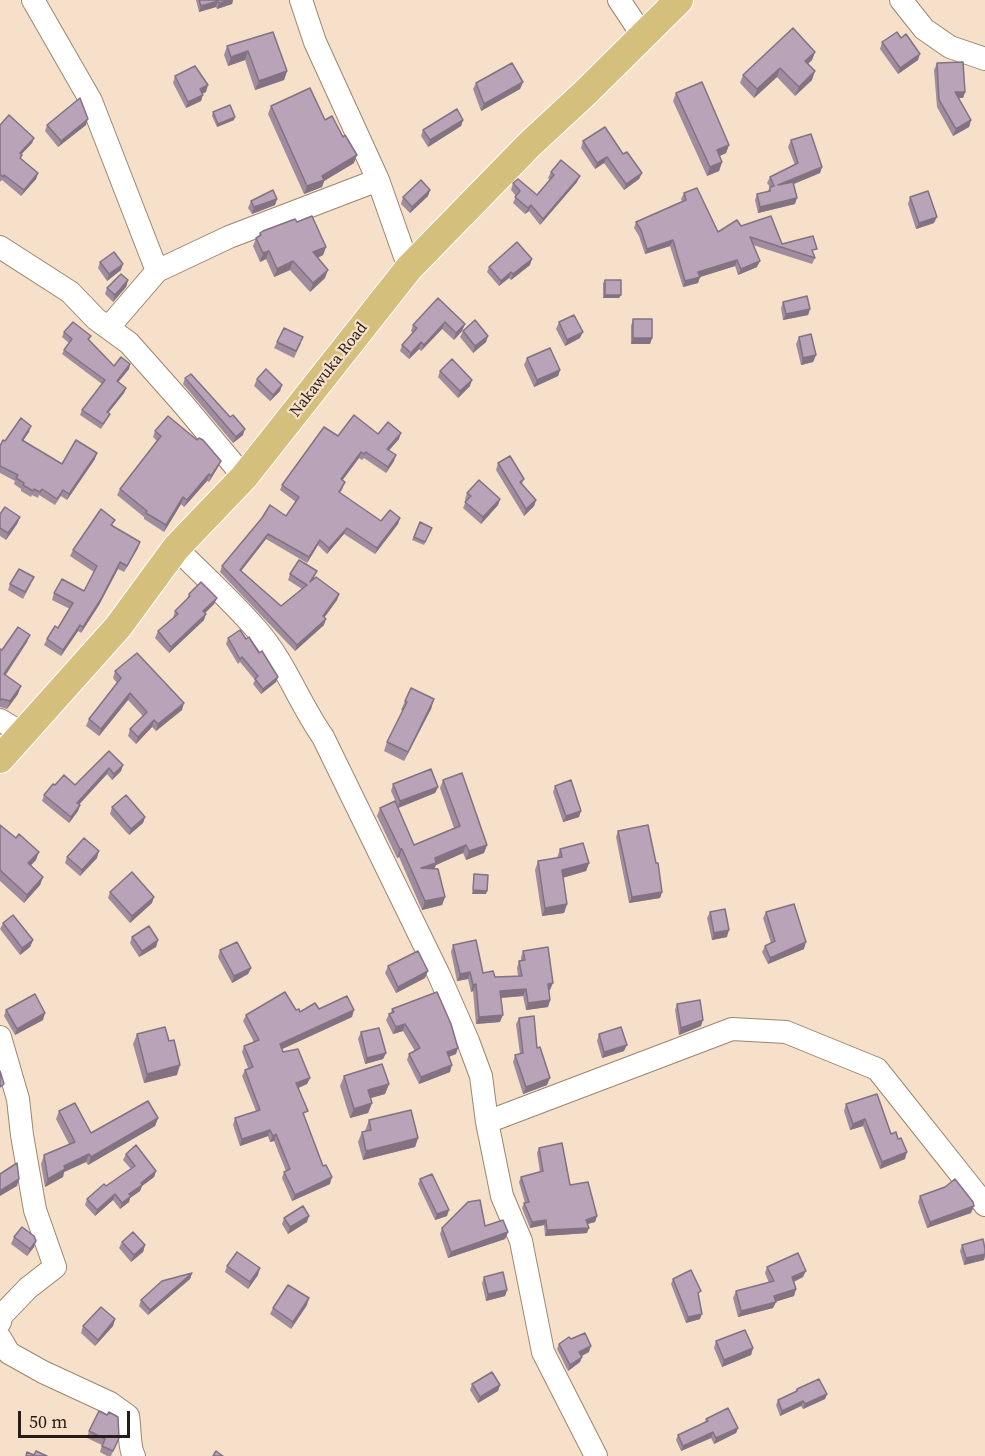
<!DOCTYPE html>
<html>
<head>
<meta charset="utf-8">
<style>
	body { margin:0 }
	#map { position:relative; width:985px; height:1456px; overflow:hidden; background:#f6e0c9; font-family:"Source Serif 4",serif }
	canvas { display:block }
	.scale { position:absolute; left:18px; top:1411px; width:112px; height:27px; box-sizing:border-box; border:3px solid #261e16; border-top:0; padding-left:8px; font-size:18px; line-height:21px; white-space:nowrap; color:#261e16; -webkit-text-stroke:4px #f6e0c9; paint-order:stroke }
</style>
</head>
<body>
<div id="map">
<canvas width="985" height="1456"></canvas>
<div class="scale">50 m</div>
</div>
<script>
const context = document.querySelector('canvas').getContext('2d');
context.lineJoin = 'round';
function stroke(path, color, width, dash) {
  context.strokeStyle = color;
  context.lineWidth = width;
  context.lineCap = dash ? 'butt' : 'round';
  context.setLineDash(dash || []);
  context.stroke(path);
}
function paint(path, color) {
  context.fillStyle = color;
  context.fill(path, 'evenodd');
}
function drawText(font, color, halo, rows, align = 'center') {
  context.font = font + ' "Source Serif 4",serif';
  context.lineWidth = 4.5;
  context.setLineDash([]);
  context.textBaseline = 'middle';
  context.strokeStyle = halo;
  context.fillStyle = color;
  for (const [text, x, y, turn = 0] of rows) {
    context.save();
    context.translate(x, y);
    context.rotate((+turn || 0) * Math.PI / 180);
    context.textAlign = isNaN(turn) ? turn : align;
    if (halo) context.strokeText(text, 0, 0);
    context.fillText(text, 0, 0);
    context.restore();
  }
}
const minor = new Path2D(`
	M 33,0 L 91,101 L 157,271
	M 301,0 L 315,42 L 378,180 L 409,268
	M 619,0 L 643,36
	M 901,0 L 924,29 L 950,47 L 985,59
	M 0,247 L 70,292 L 96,319 L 129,343 L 184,405 L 244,477
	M 108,328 L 157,271 L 229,237 L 378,180
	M 176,548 C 203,575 232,601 257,630 C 285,662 299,703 323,737 L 439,975 L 468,1041 L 481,1076 L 487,1122 L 502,1196 L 521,1241 L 543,1352 L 596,1456
	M 0,720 L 22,733
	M 0,1037 L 18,1099 L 22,1135 L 35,1210 L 55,1267 L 28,1288 L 1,1316 L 0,1322
	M 487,1122 L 732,1029 L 786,1032 L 877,1069 L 985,1205
	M 0,1338 L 9,1353 L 43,1372 L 110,1403 L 128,1416 C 130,1427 129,1448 134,1456`);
const major = new Path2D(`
	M 0,759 L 118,627 L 176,548 L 244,477 L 409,268 L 530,144 L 585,93 L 679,0`);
stroke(minor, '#998670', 24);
stroke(major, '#fff', 30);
stroke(minor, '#fff', 22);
stroke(major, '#d4bf7c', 28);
paint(new Path2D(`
	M 196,0 L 233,0 L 232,4 L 217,9 L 216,7 L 199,12 Z
	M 273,32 L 287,71 L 284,80 L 255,90 L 245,60 L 228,66 L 224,55 L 227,46 Z
	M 901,38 L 918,60 L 898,74 L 880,49 L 882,42 Z
	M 815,52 L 812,60 L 808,64 L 812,80 L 795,96 L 777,77 L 754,98 L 740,83 L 743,75 Z
	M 937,63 L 965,92 L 963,98 L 959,98 L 971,120 L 969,127 L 953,136 L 937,107 L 934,70 Z
	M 175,76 L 206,92 L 202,93 L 201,101 L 186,108 L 173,83 Z
	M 523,82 L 520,89 L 481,111 L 473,89 L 476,83 Z
	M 676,93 L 729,145 L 726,153 L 719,156 L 722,162 L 719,171 L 707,176 L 673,101 Z
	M 271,106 L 325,120 L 354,163 L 324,181 L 322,187 L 304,194 L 268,114 Z
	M 213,112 L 234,120 L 217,127 L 212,116 Z
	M 463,120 L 461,126 L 428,147 L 421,136 L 423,130 Z
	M 0,125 L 34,138 L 32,143 L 21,154 L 21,159 L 38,173 L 36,179 L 21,196 L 2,180 L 0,182 Z
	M 47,125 L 86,125 L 58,147 L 45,131 Z
	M 791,140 L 822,167 L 820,173 L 794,184 L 795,204 L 758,213 L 755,200 L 757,194 L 768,191 L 770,187 L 767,183 L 770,177 L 795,165 L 788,147 Z
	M 583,141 L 623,154 L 642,173 L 639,179 L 624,190 L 604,163 L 595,169 L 581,148 Z
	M 551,172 L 577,182 L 540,225 L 529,211 L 525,214 L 513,203 L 516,196 L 511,190 L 513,183 L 537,195 L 550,180 L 548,178 Z
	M 430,190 L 428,196 L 410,213 L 401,204 L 403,197 Z
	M 684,193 L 718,232 L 741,226 L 782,244 L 815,255 L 814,255 L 815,258 L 812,264 L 753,245 L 757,267 L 738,275 L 735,266 L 700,277 L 698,283 L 683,287 L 670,246 L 645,254 L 639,236 L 634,228 L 636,222 L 682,201 L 681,199 Z
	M 910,197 L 934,223 L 916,229 L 908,204 Z
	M 277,199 L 275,205 L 252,214 L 248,208 L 251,201 Z
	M 297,222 L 326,247 L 323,255 L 318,258 L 325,278 L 310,292 L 290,270 L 274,277 L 266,259 L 260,262 L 253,246 L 256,238 L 259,236 L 260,233 Z
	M 100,262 L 121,270 L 107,281 L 98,268 Z
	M 530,265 L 511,280 L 509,278 L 499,286 L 487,272 L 489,267 Z
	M 128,280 L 126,287 L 113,302 L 105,294 L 107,288 Z
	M 605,280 L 621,295 L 619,298 L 603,298 L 603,283 Z
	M 438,298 L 465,324 L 462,331 L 454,340 L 442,329 L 421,351 L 419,349 L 409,359 L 400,351 L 402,345 L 413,333 L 411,331 L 413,325 Z
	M 783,302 L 810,309 L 808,315 L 783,320 L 781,308 Z
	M 633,319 L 652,338 L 650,344 L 631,344 L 631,326 Z
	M 559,322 L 580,338 L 565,346 L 556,329 Z
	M 463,331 L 488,336 L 486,342 L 473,353 L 460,337 Z
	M 64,332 L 91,336 L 89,340 L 114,366 L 130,364 L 129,369 L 118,382 L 126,388 L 124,393 L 108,413 L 108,418 L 101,429 L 80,415 L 82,410 L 102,384 L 62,354 L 64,350 L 69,343 L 62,337 Z
	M 799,337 L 816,355 L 813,362 L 801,365 L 796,344 Z
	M 277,342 L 301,343 L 294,358 L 274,348 Z
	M 527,358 L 560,370 L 558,376 L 534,387 L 524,365 Z
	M 440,371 L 470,386 L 458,398 L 438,377 Z
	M 185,378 L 243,435 L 233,443 L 183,384 Z
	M 257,379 L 282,385 L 280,391 L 270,401 L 254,386 Z
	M 155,431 L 218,467 L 209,482 L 207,481 L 184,507 L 181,504 L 164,532 L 144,519 L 144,517 L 117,495 L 120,489 L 157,441 L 153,437 Z
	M 29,432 L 23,441 L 62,464 L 95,459 L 67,500 L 61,496 L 55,505 L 39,495 L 38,498 L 32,495 L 31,497 L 21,491 L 21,489 L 14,484 L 15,481 L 0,473 L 0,446 L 5,441 Z
	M 378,434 L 399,439 L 389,450 L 394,461 L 386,473 L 364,458 L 362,460 L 359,458 L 342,480 L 343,488 L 340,493 L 381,521 L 400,518 L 398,524 L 375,554 L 344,534 L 327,554 L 318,545 L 307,563 L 266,539 L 241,571 L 281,606 L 302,589 L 288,580 L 290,574 L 315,577 L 313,579 L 339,594 L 337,600 L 324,618 L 324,625 L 295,651 L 220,572 L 222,566 L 286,516 L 296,502 L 280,490 L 282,485 L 338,436 Z
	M 498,463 L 524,479 L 522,484 L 536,500 L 534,506 L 524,516 L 496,470 Z
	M 467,493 L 500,499 L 498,505 L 481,524 L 463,508 L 466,501 L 465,499 Z
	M 0,514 L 20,517 L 17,524 L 6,540 L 0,536 Z
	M 420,522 L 432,528 L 424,545 L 412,540 Z
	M 113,526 L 138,548 L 124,572 L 118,569 L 99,605 L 81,633 L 78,631 L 61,656 L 44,645 L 47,639 L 58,628 L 70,609 L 52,600 L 54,593 L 84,591 L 94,572 L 70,556 L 73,550 Z
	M 10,584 L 31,584 L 23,599 L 8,590 Z
	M 189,594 L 217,598 L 214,604 L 205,613 L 204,620 L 169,653 L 155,638 L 158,631 L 173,618 L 175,611 L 187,599 Z
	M 228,638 L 246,639 L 259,653 L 278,677 L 276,682 L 261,694 L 253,684 L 255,680 L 240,662 L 238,664 L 226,644 Z
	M 27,642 L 6,675 L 18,694 L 7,709 L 0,707 L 0,649 L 2,650 Z
	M 115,671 L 182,710 L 156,731 L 152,727 L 136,744 L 128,736 L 130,729 L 143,716 L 128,700 L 99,736 L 86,726 L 89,719 L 117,683 L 113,678 Z
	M 434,699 L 431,709 L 404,761 L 384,751 L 387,742 L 403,711 L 401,710 L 405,701 Z
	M 109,751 L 123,765 L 121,771 L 112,780 L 107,774 L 79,804 L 80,805 L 78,811 L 69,823 L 42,801 L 44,795 L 55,785 L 75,785 Z
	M 443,780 L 487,845 L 484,853 L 466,860 L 463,853 L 436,865 L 434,869 L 445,897 L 442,905 L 422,910 L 399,857 L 397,858 L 377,816 L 380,808 L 398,807 L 391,791 L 393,784 L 438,787 L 435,793 L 398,808 L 414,845 L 454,828 L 440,788 Z
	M 555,786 L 579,817 L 563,822 L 553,792 Z
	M 112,807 L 145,817 L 143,823 L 129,835 L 110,814 Z
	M 0,825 L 36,860 L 30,866 L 43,877 L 40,885 L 24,903 L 0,881 Z
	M 618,831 L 656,863 L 662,892 L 660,898 L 629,903 L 616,837 Z
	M 560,849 L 589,863 L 586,871 L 563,878 L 567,904 L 564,913 L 542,916 L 535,870 L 538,861 L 557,858 Z
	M 67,857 L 97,858 L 80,876 L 65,863 Z
	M 110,892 L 152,903 L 130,923 L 108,898 Z
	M 710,912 L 727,937 L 712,940 L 707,918 Z
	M 766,912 L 804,949 L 768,964 L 762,952 L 765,946 L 771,943 L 763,918 Z
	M 3,923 L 33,940 L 30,947 L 20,955 L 0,929 Z
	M 132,937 L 158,940 L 156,947 L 139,957 L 130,943 Z
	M 453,945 L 483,973 L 495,977 L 518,976 L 517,968 L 519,961 L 521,960 L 521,957 L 523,951 L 550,990 L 549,990 L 550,1000 L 548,1007 L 526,1010 L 523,996 L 501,998 L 500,1022 L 476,1024 L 473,991 L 471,992 L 468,979 L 457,981 L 451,952 Z
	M 220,950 L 251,968 L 248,974 L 232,983 L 218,957 Z
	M 388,966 L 425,978 L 396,993 L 385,973 Z
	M 677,1004 L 701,1026 L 679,1035 L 675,1010 Z
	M 319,1009 L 352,1017 L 282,1049 L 283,1052 L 310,1078 L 307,1084 L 298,1088 L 305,1118 L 330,1184 L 292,1201 L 282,1178 L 284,1172 L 286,1171 L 274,1141 L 270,1142 L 268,1136 L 240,1146 L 233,1125 L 235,1118 L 256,1111 L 242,1076 L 245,1070 L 248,1068 L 242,1052 L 244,1046 L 254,1042 L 243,1021 L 246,1015 L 296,1010 L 300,1012 Z
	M 392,1009 L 456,1054 L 449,1057 L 450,1072 L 419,1084 L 407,1060 L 409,1054 L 415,1051 L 403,1031 L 393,1034 L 386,1020 L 389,1014 L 391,1013 Z
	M 6,1010 L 43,1020 L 15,1035 L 4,1016 Z
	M 519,1018 L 547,1085 L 523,1094 L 513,1062 L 515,1055 L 520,1054 L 516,1024 Z
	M 361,1032 L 386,1053 L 383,1059 L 365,1064 L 358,1039 Z
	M 137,1034 L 169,1041 L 177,1075 L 144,1083 L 133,1044 Z
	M 599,1034 L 624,1051 L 602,1058 L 597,1041 Z
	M 344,1076 L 389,1084 L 385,1094 L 370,1098 L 372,1103 L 368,1113 L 350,1118 L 340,1086 Z
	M 846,1104 L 898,1139 L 905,1159 L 880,1169 L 863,1126 L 850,1130 L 844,1111 Z
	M 59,1111 L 91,1133 L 158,1118 L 155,1126 L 88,1165 L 86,1162 L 64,1172 L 63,1177 L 45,1187 L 41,1164 L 44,1155 L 69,1144 L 56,1119 Z
	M 369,1120 L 418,1138 L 415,1147 L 363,1160 L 358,1142 L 362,1132 L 365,1131 Z
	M 539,1148 L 597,1216 L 595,1222 L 587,1224 L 587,1233 L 545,1236 L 544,1225 L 530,1228 L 522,1208 L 524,1203 L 525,1203 L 519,1182 L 521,1177 L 540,1172 L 537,1153 Z
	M 126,1154 L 156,1171 L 154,1177 L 142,1186 L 140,1191 L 130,1198 L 129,1202 L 120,1209 L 113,1200 L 95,1216 L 85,1205 L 87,1199 L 131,1169 L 123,1160 Z
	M 420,1179 L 447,1216 L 435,1220 L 418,1184 Z
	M 920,1196 L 971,1213 L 927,1228 L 918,1202 Z
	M 284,1218 L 307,1222 L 288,1234 L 282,1224 Z
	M 485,1226 L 508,1232 L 505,1239 L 448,1258 L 440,1234 L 442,1228 Z
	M 14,1237 L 36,1241 L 34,1247 L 27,1256 L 11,1244 Z
	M 122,1242 L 145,1245 L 143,1252 L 131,1262 L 119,1248 Z
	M 962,1245 L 985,1249 L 985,1256 L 984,1260 L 964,1265 L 960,1251 Z
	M 227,1266 L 258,1275 L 248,1289 L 225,1272 Z
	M 767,1267 L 803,1277 L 794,1282 L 796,1289 L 794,1296 L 776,1301 L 773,1308 L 738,1317 L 733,1298 L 736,1291 L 769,1283 L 765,1273 Z
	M 192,1273 L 190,1279 L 148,1315 L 139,1306 L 141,1300 Z
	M 484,1277 L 507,1290 L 505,1296 L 486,1301 L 482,1283 Z
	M 673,1279 L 699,1297 L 700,1319 L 686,1323 L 671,1284 Z
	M 307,1305 L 291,1329 L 270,1314 L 273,1308 Z
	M 115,1319 L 113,1326 L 95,1346 L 81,1333 L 83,1326 Z
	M 571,1339 L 589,1352 L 582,1356 L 582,1357 L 580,1362 L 568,1371 L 557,1349 L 559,1344 Z
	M 716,1341 L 753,1348 L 751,1355 L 722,1367 L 714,1348 Z
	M 472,1384 L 500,1385 L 498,1391 L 478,1403 L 470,1390 Z
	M 797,1389 L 827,1394 L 825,1399 L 803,1409 L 801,1406 L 780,1416 L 776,1405 L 778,1400 L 795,1392 Z
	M 706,1419 L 738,1428 L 736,1433 L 714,1444 L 711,1438 L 681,1451 L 676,1440 L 678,1435 L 705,1423 Z
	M 89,1431 L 119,1438 L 111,1456 L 107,1456 L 100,1452 L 102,1445 L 87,1438 Z`), '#9f8c9f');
paint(new Path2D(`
	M 230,0 L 233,0 L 232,4 L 217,9 L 219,3 Z
	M 218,1 L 216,7 L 199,12 L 201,6 Z
	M 248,51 L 245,60 L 228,66 L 231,57 Z
	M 815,52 L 812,60 L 802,69 L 805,61 Z
	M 920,54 L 918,60 L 898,74 L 900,68 Z
	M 780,68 L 777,77 L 754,98 L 757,89 Z
	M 287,71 L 284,80 L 255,90 L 259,81 Z
	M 815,71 L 812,80 L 795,96 L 799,87 Z
	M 523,82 L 520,89 L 481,111 L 484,104 Z
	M 208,85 L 206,92 L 198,96 L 200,89 Z
	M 955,92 L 965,92 L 963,98 L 953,98 Z
	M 203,95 L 201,101 L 186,108 L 188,102 Z
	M 235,117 L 234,120 L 217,127 L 218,124 Z
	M 88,119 L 86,125 L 58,147 L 61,141 Z
	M 463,120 L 461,126 L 428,147 L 430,140 Z
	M 971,120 L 969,127 L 953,136 L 956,129 Z
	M 34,138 L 32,143 L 18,158 L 20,153 Z
	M 729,145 L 726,153 L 714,159 L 717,150 Z
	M 357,155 L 354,163 L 324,181 L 322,187 L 304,194 L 307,186 L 322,176 Z
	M 607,157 L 604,163 L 595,169 L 597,163 Z
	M 722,162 L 719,171 L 707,176 L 710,167 Z
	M 822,167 L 820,173 L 776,191 L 778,185 Z
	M 38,173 L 36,179 L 21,196 L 24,190 Z
	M 642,173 L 639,179 L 624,190 L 626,184 Z
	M 580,176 L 577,182 L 540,225 L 543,219 Z
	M 430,190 L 428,196 L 410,213 L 412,207 Z
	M 797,198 L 795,204 L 758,213 L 760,207 Z
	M 277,199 L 275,205 L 252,214 L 254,207 Z
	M 531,205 L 529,211 L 525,214 L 528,208 Z
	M 937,217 L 934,223 L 916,229 L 919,223 Z
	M 673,240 L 670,246 L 645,254 L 647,249 Z
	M 326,247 L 323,255 L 310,261 L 313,252 Z
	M 269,251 L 266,259 L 260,262 L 263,253 Z
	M 532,259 L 530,265 L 511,280 L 513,274 Z
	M 737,260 L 735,266 L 700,277 L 698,283 L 683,287 L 685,281 L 698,272 Z
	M 293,261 L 290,270 L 274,277 L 277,269 Z
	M 760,261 L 757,267 L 738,275 L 741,269 Z
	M 123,264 L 121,270 L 107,281 L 109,274 Z
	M 328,270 L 325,278 L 310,292 L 313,283 Z
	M 511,272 L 509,278 L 499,286 L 501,281 Z
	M 128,280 L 126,287 L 113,302 L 115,295 Z
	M 605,295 L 621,295 L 619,298 L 603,298 Z
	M 810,309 L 808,315 L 783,320 L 786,314 Z
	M 445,322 L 442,329 L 421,351 L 424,345 Z
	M 465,324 L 462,331 L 454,340 L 456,333 Z
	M 583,332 L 580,338 L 565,346 L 567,340 Z
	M 488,336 L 486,342 L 473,353 L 475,346 Z
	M 633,338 L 652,338 L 650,344 L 631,344 Z
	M 421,342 L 419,349 L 409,359 L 411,353 Z
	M 816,355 L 813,362 L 801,365 L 803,358 Z
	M 130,364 L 129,369 L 115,386 L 117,381 Z
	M 560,370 L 558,376 L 534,387 L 537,380 Z
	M 472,380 L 470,386 L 458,398 L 460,391 Z
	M 282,385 L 280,391 L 270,401 L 273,395 Z
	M 126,388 L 124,393 L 105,417 L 107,412 Z
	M 31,426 L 29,432 L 19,446 L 22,440 Z
	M 245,429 L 243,435 L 233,443 L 236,437 Z
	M 401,433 L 399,439 L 385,455 L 387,449 Z
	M 361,452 L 359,458 L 339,485 L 341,479 Z
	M 97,453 L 95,459 L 67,500 L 69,494 Z
	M 396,455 L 394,461 L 386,473 L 388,467 Z
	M 221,461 L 218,467 L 209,482 L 211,476 Z
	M 209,474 L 207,481 L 184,507 L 187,500 Z
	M 183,497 L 181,504 L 164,532 L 166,525 Z
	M 500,499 L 498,505 L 481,524 L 483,517 Z
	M 536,500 L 534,506 L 524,516 L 526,509 Z
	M 20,517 L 17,524 L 6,540 L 8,533 Z
	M 400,518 L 398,524 L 375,554 L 377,548 Z
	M 347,528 L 344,534 L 327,554 L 329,548 Z
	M 268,534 L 266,539 L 238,575 L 240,570 Z
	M 320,540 L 318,545 L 307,563 L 309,557 Z
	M 140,542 L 138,548 L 124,572 L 127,566 Z
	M 120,562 L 118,569 L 99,605 L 81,633 L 83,627 Z
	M 339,594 L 337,600 L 321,622 L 323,616 Z
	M 217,598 L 214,604 L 201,617 L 203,611 Z
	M 206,614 L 204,620 L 169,653 L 171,647 Z
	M 326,619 L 324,625 L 295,651 L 297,645 Z
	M 80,625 L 78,631 L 61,656 L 63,650 Z
	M 30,635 L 27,642 L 1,681 L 4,674 Z
	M 278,677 L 276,682 L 261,694 L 263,689 Z
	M 21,686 L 18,694 L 7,709 L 10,701 Z
	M 130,693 L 128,700 L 99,736 L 101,729 Z
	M 434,699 L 431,709 L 404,761 L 408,752 Z
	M 184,703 L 182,710 L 156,731 L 158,724 Z
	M 154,720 L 152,727 L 136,744 L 138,737 Z
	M 123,765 L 121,771 L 112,780 L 114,774 Z
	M 109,768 L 107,774 L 75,809 L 77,803 Z
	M 438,787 L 435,793 L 398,808 L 400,801 Z
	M 80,805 L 78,811 L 69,823 L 71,817 Z
	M 581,811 L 579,817 L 563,822 L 566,816 Z
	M 145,817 L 143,823 L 129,835 L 131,829 Z
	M 466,845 L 463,853 L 436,865 L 433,871 L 421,868 L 435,858 Z
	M 487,845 L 484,853 L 466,860 L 469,851 Z
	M 400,849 L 402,849 L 399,857 L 397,858 Z
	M 99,851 L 97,858 L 80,876 L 82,870 Z
	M 39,852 L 36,860 L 25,871 L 28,863 Z
	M 589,863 L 586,871 L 558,879 L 562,870 Z
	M 43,877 L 40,885 L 24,903 L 27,895 Z
	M 473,890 L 487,891 L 486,894 L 472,894 Z
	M 662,892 L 660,898 L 629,903 L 632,897 Z
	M 154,897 L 152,903 L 130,923 L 132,916 Z
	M 445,897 L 442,905 L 422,910 L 425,901 Z
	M 567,904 L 564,913 L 542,916 L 545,908 Z
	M 729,930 L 727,937 L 712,940 L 714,933 Z
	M 33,940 L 30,947 L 20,955 L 22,948 Z
	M 158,940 L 156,947 L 139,957 L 142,951 Z
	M 806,942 L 804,949 L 768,964 L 770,958 Z
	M 251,968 L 248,974 L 232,983 L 234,976 Z
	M 428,971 L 425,978 L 396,993 L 398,987 Z
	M 470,972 L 468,979 L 457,981 L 460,974 Z
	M 553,983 L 550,990 L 546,990 L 548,984 Z
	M 476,984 L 473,991 L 471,992 L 473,985 Z
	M 526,989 L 523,996 L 498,998 L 500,991 Z
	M 550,1000 L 548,1007 L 526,1010 L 528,1003 Z
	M 354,1010 L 352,1017 L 278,1051 L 280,1044 Z
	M 45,1013 L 43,1020 L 15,1035 L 17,1029 Z
	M 503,1015 L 500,1022 L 476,1024 L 479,1017 Z
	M 703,1020 L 701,1026 L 679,1035 L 681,1028 Z
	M 405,1024 L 403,1031 L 393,1034 L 396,1027 Z
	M 627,1045 L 624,1051 L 602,1058 L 604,1052 Z
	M 458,1048 L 456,1054 L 445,1058 L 447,1052 Z
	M 386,1053 L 383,1059 L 365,1064 L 367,1058 Z
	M 180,1065 L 177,1075 L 144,1083 L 147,1074 Z
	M 452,1065 L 450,1072 L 419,1084 L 421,1077 Z
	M 310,1078 L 307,1084 L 294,1090 L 296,1083 Z
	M 550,1078 L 547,1085 L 523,1094 L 526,1087 Z
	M 389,1084 L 385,1094 L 364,1100 L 368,1090 Z
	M 372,1103 L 368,1113 L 350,1118 L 354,1109 Z
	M 158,1118 L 155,1126 L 88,1165 L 91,1157 Z
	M 865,1119 L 863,1126 L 850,1130 L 853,1124 Z
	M 270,1130 L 268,1136 L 240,1146 L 242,1139 Z
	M 276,1134 L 274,1141 L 270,1142 L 273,1136 Z
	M 418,1138 L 415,1147 L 363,1160 L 366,1151 Z
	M 907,1152 L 905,1159 L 880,1169 L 882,1162 Z
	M 89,1154 L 86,1162 L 64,1172 L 63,1177 L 45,1187 L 48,1179 L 64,1166 Z
	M 156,1171 L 154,1177 L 142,1186 L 140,1191 L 130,1198 L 129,1202 L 120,1209 L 122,1203 L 129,1194 L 141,1183 Z
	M 332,1177 L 330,1184 L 292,1201 L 295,1195 Z
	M 19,1179 L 17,1186 L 0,1196 L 0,1191 Z
	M 115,1194 L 113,1200 L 95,1216 L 97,1210 Z
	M 974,1206 L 971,1213 L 927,1228 L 930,1222 Z
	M 449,1210 L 447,1216 L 435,1220 L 437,1214 Z
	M 309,1216 L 307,1222 L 288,1234 L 290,1227 Z
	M 597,1216 L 595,1222 L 584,1225 L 586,1220 Z
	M 546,1220 L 544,1225 L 530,1228 L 532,1222 Z
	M 589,1228 L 587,1233 L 545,1236 L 547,1230 Z
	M 508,1232 L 505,1239 L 448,1258 L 451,1252 Z
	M 36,1241 L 34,1247 L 27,1256 L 30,1249 Z
	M 145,1245 L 143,1252 L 131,1262 L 134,1255 Z
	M 985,1254 L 984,1260 L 964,1265 L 966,1258 Z
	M 260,1268 L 258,1275 L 248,1289 L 250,1282 Z
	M 806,1271 L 803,1277 L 790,1283 L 792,1277 Z
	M 192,1273 L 190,1279 L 148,1315 L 150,1310 Z
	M 796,1289 L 794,1296 L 772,1303 L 774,1296 Z
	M 507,1290 L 505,1296 L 486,1301 L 488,1294 Z
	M 309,1298 L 307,1305 L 291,1329 L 293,1322 Z
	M 776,1302 L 773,1308 L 738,1317 L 741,1311 Z
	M 702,1314 L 700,1319 L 686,1323 L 688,1317 Z
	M 115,1319 L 113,1326 L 95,1346 L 98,1340 Z
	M 591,1346 L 589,1352 L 577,1358 L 579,1352 Z
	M 753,1348 L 751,1355 L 722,1367 L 724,1360 Z
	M 582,1357 L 580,1362 L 568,1371 L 570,1365 Z
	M 500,1385 L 498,1391 L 478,1403 L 480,1397 Z
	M 827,1394 L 825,1399 L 803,1409 L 805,1404 Z
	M 803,1401 L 801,1406 L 780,1416 L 782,1411 Z
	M 738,1428 L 736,1433 L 714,1444 L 716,1438 Z
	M 713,1432 L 711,1438 L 681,1451 L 683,1446 Z`), '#827282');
const building = new Path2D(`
	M 199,0 L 230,0 L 219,3 L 218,1 L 201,6 Z
	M 793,28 L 815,52 L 805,61 L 815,71 L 799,87 L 780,68 L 757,89 L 743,75 Z
	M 273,32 L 287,71 L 259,81 L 248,51 L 231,57 L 227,46 Z
	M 897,32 L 901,38 L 906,34 L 920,54 L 900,68 L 882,42 Z
	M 963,62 L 965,92 L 955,92 L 971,120 L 956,129 L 939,100 L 937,63 Z
	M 512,63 L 523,82 L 484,104 L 476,83 Z
	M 195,66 L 208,85 L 200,89 L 203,95 L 188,102 L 175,76 Z
	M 702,82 L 729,145 L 717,150 L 722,162 L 710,167 L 676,93 Z
	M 310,88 L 325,120 L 332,116 L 343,137 L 345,135 L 357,155 L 322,176 L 324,180 L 307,186 L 271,106 Z
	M 80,98 L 88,119 L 61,141 L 47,125 Z
	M 230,105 L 235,117 L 218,124 L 213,112 Z
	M 457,109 L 463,120 L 430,140 L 423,130 Z
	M 9,115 L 34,138 L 20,153 L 22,155 L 20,158 L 38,173 L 24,190 L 4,175 L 3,177 L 0,174 L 0,125 Z
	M 605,127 L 623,154 L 627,152 L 642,173 L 626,184 L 607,157 L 597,163 L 583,141 Z
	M 811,134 L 822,167 L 778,185 L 793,182 L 797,198 L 760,207 L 757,194 L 770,191 L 770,187 L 774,186 L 770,177 L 798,163 L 791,140 Z
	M 561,160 L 580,176 L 543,219 L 531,205 L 528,208 L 515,197 L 520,191 L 513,183 L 518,179 L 537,195 L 554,175 L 551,172 Z
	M 421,180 L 430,190 L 412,207 L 403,197 Z
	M 697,188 L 718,232 L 737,220 L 741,226 L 771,216 L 782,244 L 813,236 L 817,249 L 812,250 L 815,258 L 750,237 L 760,261 L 741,269 L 737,260 L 698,272 L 700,277 L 685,281 L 673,240 L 647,249 L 641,230 L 636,222 L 686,200 L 684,193 Z
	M 273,190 L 277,199 L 254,207 L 251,201 Z
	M 928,191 L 937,217 L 919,223 L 910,197 Z
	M 312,216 L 326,247 L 313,252 L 328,270 L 313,283 L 293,261 L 277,269 L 269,251 L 263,253 L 256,238 L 261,235 L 260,233 L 263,231 L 295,219 L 297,222 Z
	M 517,242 L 532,259 L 513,274 L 511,272 L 501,281 L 489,267 Z
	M 114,252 L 123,264 L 109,274 L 100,262 Z
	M 121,274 L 128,280 L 115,295 L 107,288 Z
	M 605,280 L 621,280 L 621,295 L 605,295 Z
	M 807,296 L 810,309 L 786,314 L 783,302 Z
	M 438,298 L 465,324 L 456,333 L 445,322 L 424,345 L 421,342 L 411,353 L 402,345 L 417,328 L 413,325 Z
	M 574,315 L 583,332 L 567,340 L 559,322 Z
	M 633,319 L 652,319 L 652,338 L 633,338 Z
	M 475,320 L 488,336 L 475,346 L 463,331 Z
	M 73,322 L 91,336 L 88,339 L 114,366 L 121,357 L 130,364 L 117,381 L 126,388 L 107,412 L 110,414 L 103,424 L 82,410 L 105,380 L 64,350 L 72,339 L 64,332 Z
	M 284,328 L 303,337 L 296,351 L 277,342 Z
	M 811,334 L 816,355 L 803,358 L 799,337 Z
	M 550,348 L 560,370 L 537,380 L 527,358 Z
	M 452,359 L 472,380 L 460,391 L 440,371 Z
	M 266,369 L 282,385 L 273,395 L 257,379 Z
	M 191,374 L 230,417 L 233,415 L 245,429 L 236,437 L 185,378 Z
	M 354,415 L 378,434 L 388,422 L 401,433 L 387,449 L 396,455 L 388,467 L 366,452 L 364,454 L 361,452 L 341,479 L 345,482 L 339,492 L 381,521 L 390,510 L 400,518 L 377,548 L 347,528 L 329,548 L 320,540 L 309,557 L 268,534 L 240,570 L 281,606 L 307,585 L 290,574 L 299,560 L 317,571 L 310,582 L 316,577 L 339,594 L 323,616 L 326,619 L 297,645 L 222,566 L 262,518 L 270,505 L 286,516 L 299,497 L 282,485 L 324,427 L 338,436 Z
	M 168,416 L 197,440 L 199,438 L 203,440 L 221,461 L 211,476 L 209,474 L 187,500 L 183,497 L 166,525 L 146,513 L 147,511 L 120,489 L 161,436 L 155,431 Z
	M 21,418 L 31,426 L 22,440 L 62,464 L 76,440 L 97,453 L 69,494 L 63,490 L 57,499 L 42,489 L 40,492 L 34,489 L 33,491 L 23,485 L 24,483 L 16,478 L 18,475 L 0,466 L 0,446 L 3,440 L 5,441 Z
	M 510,456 L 524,479 L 520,482 L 536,500 L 526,509 L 498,463 Z
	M 479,480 L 500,499 L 483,517 L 465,502 L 471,496 L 467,493 Z
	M 5,507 L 20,517 L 8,533 L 0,528 L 0,514 Z
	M 101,509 L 115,520 L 111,525 L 140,542 L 127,566 L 120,562 L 101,599 L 83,627 L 80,625 L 63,650 L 47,639 L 55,626 L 58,628 L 73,603 L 54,593 L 62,579 L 84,591 L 97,566 L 73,550 Z
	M 420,522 L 432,528 L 425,542 L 414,537 Z
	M 19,569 L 34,577 L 25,592 L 10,584 Z
	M 201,582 L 217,598 L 203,611 L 206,614 L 171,647 L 158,631 L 178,614 L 175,611 L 190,596 L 189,594 Z
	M 18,627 L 30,635 L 4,674 L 21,686 L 10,701 L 2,699 L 0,700 L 0,649 L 2,650 Z
	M 240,630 L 246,639 L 249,637 L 259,653 L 262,651 L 278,677 L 263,689 L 255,679 L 258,676 L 242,657 L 240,659 L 228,638 Z
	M 137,653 L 184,703 L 158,724 L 154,720 L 138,737 L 130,729 L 147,712 L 130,693 L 101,729 L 89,719 L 121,678 L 115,671 Z
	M 411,688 L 434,699 L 408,752 L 387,742 L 407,702 L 405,701 Z
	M 109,751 L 123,765 L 114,774 L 109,768 L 77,803 L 80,805 L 71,817 L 44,795 L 53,784 L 55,785 L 64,775 L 75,785 Z
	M 431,769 L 438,787 L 400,801 L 393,784 Z
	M 462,773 L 487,845 L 469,851 L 466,845 L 435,858 L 436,863 L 421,868 L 438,869 L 445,897 L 425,901 L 402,849 L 400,849 L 380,808 L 395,801 L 414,845 L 460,826 L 443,780 Z
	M 571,780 L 581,811 L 566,816 L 555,786 Z
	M 126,795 L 145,817 L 131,829 L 112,807 Z
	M 0,825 L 16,838 L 19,834 L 39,852 L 28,863 L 43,877 L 27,895 L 0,870 Z
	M 648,825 L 656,863 L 658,863 L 662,892 L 632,897 L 618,831 Z
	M 84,838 L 99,851 L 82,870 L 67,857 Z
	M 583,843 L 589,863 L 562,870 L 567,904 L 545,908 L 538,861 L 562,857 L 560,849 Z
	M 132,872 L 154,897 L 132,916 L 110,892 Z
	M 474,874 L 488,875 L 487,891 L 473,890 Z
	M 794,904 L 806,942 L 770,958 L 765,946 L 775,941 L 766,912 Z
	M 725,909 L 729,930 L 714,933 L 710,912 Z
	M 13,915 L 33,940 L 22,948 L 3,923 Z
	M 149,926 L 158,940 L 142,951 L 132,937 Z
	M 476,940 L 483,973 L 493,971 L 495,977 L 522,976 L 519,961 L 525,960 L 523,951 L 548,947 L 553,983 L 548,984 L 550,1000 L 528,1003 L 526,989 L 500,991 L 503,1015 L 479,1017 L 476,984 L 473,985 L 470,972 L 460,974 L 453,945 Z
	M 237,942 L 251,968 L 234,976 L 220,950 Z
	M 418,951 L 428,971 L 398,987 L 388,966 Z
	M 285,992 L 296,1010 L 299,1009 L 300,1012 L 315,1003 L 319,1009 L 347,996 L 354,1010 L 280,1044 L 283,1052 L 298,1049 L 310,1078 L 296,1083 L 308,1111 L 303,1113 L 323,1166 L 326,1165 L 332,1177 L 295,1195 L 284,1172 L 290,1169 L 276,1134 L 273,1136 L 270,1130 L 242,1139 L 235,1118 L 260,1110 L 245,1070 L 253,1067 L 244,1046 L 259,1040 L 246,1015 Z
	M 437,992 L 451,1024 L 458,1048 L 447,1052 L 452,1065 L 421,1077 L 409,1054 L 420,1048 L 405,1024 L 396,1027 L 389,1014 L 394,1012 L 392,1009 Z
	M 35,994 L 45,1013 L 17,1029 L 6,1010 Z
	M 700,1000 L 703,1020 L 681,1028 L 677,1004 Z
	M 534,1016 L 537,1048 L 540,1047 L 550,1078 L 526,1087 L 515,1055 L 523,1053 L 519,1018 Z
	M 165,1027 L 169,1041 L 174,1040 L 180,1065 L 147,1074 L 137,1034 Z
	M 621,1027 L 627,1045 L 604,1052 L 599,1034 Z
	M 379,1028 L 386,1053 L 367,1058 L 361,1032 Z
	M 382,1064 L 389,1084 L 368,1090 L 372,1103 L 354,1109 L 344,1076 Z
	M 0,1071 L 4,1084 L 0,1087 Z
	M 877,1094 L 891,1134 L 896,1132 L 898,1139 L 901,1138 L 907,1152 L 882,1162 L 865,1119 L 853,1124 L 846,1104 Z
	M 148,1101 L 158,1118 L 91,1157 L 89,1154 L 64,1166 L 65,1169 L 48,1179 L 44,1155 L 75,1142 L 59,1111 L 75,1103 L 91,1133 Z
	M 411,1110 L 418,1138 L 366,1151 L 362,1132 L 371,1130 L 369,1120 Z
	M 562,1143 L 570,1185 L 588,1182 L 597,1216 L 586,1220 L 589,1228 L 547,1230 L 546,1220 L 532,1222 L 524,1203 L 529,1202 L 521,1177 L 543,1171 L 539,1148 Z
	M 136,1145 L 156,1171 L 141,1183 L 142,1185 L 129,1194 L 131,1196 L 122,1203 L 115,1194 L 97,1210 L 87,1199 L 104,1184 L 106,1186 L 135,1166 L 126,1154 Z
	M 17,1163 L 19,1179 L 0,1191 L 0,1174 Z
	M 432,1174 L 449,1210 L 437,1214 L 420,1179 Z
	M 955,1179 L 973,1202 L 974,1206 L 930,1222 L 920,1196 L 945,1187 Z
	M 480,1200 L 485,1226 L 503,1220 L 508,1232 L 451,1252 L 442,1228 L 468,1202 Z
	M 303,1206 L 309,1216 L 290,1227 L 284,1218 Z
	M 22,1227 L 34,1236 L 36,1241 L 30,1249 L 14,1237 Z
	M 133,1232 L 145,1245 L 134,1255 L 122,1242 Z
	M 983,1239 L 985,1249 L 985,1254 L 966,1258 L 962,1245 Z
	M 237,1252 L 260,1268 L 250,1282 L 227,1266 Z
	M 798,1253 L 806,1271 L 792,1277 L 796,1289 L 774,1296 L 776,1302 L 741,1311 L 736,1291 L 774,1281 L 767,1267 Z
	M 691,1270 L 701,1291 L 698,1293 L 702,1314 L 688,1317 L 673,1279 Z
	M 503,1272 L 507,1290 L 488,1294 L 484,1277 Z
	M 192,1273 L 150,1310 L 141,1300 L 162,1281 Z
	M 288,1285 L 309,1298 L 293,1322 L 273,1308 Z
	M 101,1307 L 115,1319 L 98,1340 L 83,1326 Z
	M 745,1330 L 753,1348 L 724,1360 L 716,1341 Z
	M 585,1333 L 591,1346 L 579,1352 L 582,1357 L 570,1365 L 559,1344 L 569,1337 L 571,1339 Z
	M 492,1372 L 500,1385 L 480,1397 L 472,1384 Z
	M 819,1379 L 827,1394 L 805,1404 L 803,1401 L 782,1411 L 778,1400 L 797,1391 L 797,1389 Z
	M 728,1408 L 738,1428 L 716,1438 L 713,1432 L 683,1446 L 678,1435 L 708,1421 L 706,1419 Z
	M 99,1411 L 107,1415 L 109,1412 L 118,1417 L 119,1438 L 113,1451 L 102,1446 L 105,1439 L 89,1431 Z
	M 36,1451 L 47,1456 L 26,1456 L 27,1452 L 34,1455 Z
	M 216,1451 L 223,1456 L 213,1456 Z`);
paint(building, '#b9a3b9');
stroke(building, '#827282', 1.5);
drawText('16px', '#261e16', '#f6e0c9', [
	["Nakawuka Road",329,370,-52]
]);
</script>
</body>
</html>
